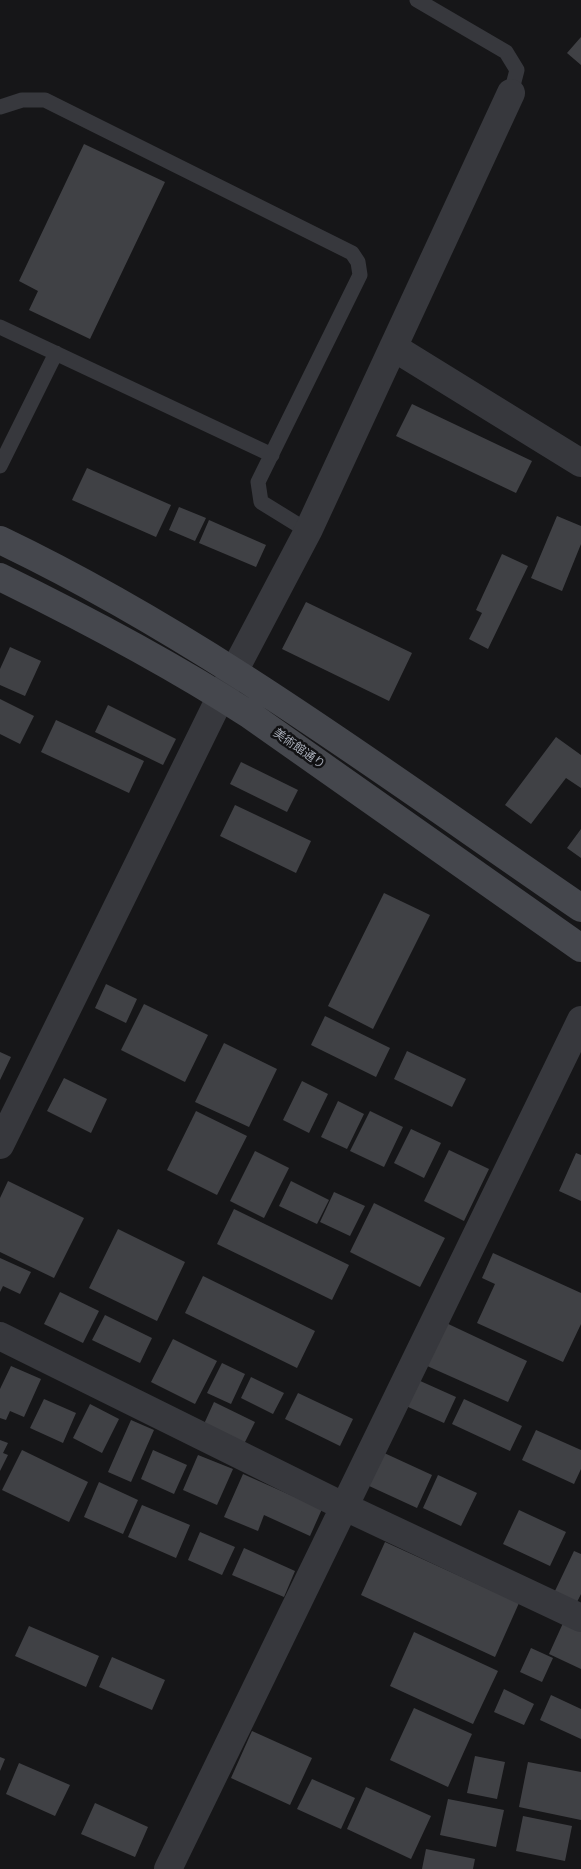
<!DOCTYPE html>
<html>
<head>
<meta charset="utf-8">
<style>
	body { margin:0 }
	canvas { display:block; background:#161618 }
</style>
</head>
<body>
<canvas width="581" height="1869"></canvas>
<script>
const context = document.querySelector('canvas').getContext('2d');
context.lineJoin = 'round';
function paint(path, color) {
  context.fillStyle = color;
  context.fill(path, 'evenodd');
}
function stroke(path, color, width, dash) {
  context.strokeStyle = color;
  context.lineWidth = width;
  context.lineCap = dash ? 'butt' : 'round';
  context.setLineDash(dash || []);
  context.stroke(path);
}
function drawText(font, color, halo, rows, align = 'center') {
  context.font = font + ' Helvetica,"Noto Sans JP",sans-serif';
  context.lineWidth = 5;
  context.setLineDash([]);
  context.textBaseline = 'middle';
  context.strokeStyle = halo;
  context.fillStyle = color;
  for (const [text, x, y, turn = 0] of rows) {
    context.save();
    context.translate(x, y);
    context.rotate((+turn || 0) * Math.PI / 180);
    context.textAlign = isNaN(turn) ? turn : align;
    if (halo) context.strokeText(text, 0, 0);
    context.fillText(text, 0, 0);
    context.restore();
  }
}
paint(new Path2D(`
	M 581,37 L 581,65 L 567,53 Z
	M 84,144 L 165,182 L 90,339 L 29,310 L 38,291 L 19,281 Z
	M 412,404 L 532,461 L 516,493 L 396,436 Z
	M 87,468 L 171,505 L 156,537 L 72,500 Z
	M 179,507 L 206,518 L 195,541 L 169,530 Z
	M 557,516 L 581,526 L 581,544 L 562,591 L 531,578 Z
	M 209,520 L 266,545 L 256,567 L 199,543 Z
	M 502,554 L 528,566 L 488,649 L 469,639 L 482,613 L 476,610 Z
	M 306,602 L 412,653 L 389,701 L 282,649 Z
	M 10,647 L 41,661 L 25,696 L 0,685 L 0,669 Z
	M 0,699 L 34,716 L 20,744 L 0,734 Z
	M 108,705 L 176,739 L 163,765 L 95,732 Z
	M 56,720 L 144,761 L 129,793 L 41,752 Z
	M 556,737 L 581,755 L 581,788 L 566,778 L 531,824 L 505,805 Z
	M 241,762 L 298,790 L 287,812 L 230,784 Z
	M 235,805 L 311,841 L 296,873 L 220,836 Z
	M 581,829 L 581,858 L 567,848 Z
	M 384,893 L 430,915 L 373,1029 L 328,1006 Z
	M 106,984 L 137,999 L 126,1023 L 95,1008 Z
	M 144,1004 L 208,1035 L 185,1082 L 121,1050 Z
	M 325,1016 L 390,1048 L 376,1077 L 311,1045 Z
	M 224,1043 L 277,1069 L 249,1127 L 195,1102 Z
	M 407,1051 L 466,1079 L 452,1107 L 394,1079 Z
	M 0,1052 L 11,1057 L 0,1080 Z
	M 64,1078 L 107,1099 L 91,1133 L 47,1111 Z
	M 302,1081 L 328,1094 L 309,1133 L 283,1120 Z
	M 338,1101 L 364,1114 L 347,1149 L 321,1137 Z
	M 196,1111 L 247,1136 L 217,1195 L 167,1170 Z
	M 370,1111 L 403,1127 L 384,1167 L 350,1151 Z
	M 411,1129 L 441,1143 L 424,1178 L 394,1163 Z
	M 449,1150 L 489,1169 L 464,1221 L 424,1201 Z
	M 255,1151 L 289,1168 L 264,1218 L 230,1201 Z
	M 576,1153 L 581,1155 L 581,1201 L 559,1191 Z
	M 8,1181 L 84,1218 L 54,1278 L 0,1252 L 0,1198 Z
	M 291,1181 L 329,1200 L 317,1224 L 279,1206 Z
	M 334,1192 L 365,1206 L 350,1236 L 320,1222 Z
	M 374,1203 L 445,1238 L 420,1287 L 350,1252 Z
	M 234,1209 L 349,1265 L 332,1300 L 217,1244 Z
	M 118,1229 L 185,1262 L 157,1321 L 89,1288 Z
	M 493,1253 L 581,1293 L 581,1324 L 563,1362 L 477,1323 L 495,1284 L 482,1278 Z
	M 0,1258 L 31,1272 L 20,1294 L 3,1286 L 0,1292 Z
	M 203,1276 L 315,1331 L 297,1368 L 185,1313 Z
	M 60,1292 L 99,1311 L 83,1343 L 44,1324 Z
	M 105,1315 L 152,1338 L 140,1363 L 92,1340 Z
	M 444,1322 L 527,1361 L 508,1402 L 425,1365 Z
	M 173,1339 L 217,1361 L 195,1404 L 151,1382 Z
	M 222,1363 L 245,1374 L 231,1404 L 207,1393 Z
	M 11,1366 L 41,1379 L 24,1417 L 10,1411 L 6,1420 L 0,1418 L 0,1389 Z
	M 251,1377 L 284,1393 L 273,1414 L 241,1398 Z
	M 418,1380 L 456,1397 L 444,1423 L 406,1406 Z
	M 298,1393 L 353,1419 L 340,1446 L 285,1419 Z
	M 44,1399 L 76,1413 L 63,1443 L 30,1428 Z
	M 464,1399 L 522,1426 L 510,1451 L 452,1424 Z
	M 214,1402 L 255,1422 L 244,1444 L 204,1424 Z
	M 90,1404 L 119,1419 L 102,1453 L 73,1438 Z
	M 131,1420 L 154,1430 L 131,1482 L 108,1472 Z
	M 536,1430 L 581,1450 L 581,1469 L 574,1484 L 522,1460 Z
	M 0,1440 L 8,1443 L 3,1453 L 8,1455 L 0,1471 Z
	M 22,1450 L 88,1482 L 69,1522 L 2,1490 Z
	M 153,1450 L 187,1465 L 174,1494 L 141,1479 Z
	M 382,1452 L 432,1475 L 417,1508 L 367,1485 Z
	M 198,1455 L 233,1469 L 217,1505 L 183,1490 Z
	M 243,1474 L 322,1509 L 310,1536 L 264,1515 L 258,1531 L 224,1517 Z
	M 438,1475 L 477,1493 L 461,1526 L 423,1508 Z
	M 99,1482 L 138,1500 L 123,1534 L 84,1517 Z
	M 142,1505 L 190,1525 L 176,1558 L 128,1537 Z
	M 519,1510 L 566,1532 L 550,1566 L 503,1544 Z
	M 200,1532 L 235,1547 L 222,1575 L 188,1560 Z
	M 385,1542 L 519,1603 L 495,1657 L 361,1595 Z
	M 244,1548 L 295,1571 L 284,1597 L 232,1575 Z
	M 574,1551 L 581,1554 L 581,1594 L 576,1604 L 554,1593 Z
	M 564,1621 L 581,1628 L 581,1669 L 549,1654 Z
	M 29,1626 L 99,1656 L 86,1687 L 15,1656 Z
	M 414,1632 L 498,1671 L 473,1724 L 390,1686 Z
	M 531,1648 L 553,1658 L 542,1682 L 520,1672 Z
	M 112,1657 L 165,1680 L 152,1710 L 99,1687 Z
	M 504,1689 L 534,1704 L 524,1725 L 494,1712 Z
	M 551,1695 L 581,1709 L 581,1739 L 540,1720 Z
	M 414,1708 L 472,1734 L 448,1787 L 390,1760 Z
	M 252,1731 L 312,1758 L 290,1805 L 231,1778 Z
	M 475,1756 L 505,1762 L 497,1799 L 467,1793 Z
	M 0,1757 L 5,1759 L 0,1771 Z
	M 528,1762 L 581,1772 L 581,1820 L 519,1807 Z
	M 19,1763 L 70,1785 L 55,1816 L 6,1794 Z
	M 312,1779 L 355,1798 L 341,1829 L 297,1809 Z
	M 366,1787 L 431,1816 L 411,1859 L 347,1829 Z
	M 448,1799 L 504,1810 L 496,1847 L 440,1835 Z
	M 95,1803 L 148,1827 L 135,1857 L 81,1834 Z
	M 523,1816 L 572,1826 L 565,1861 L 516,1851 Z
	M 426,1849 L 475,1859 L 473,1869 L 422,1869 Z`), '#404145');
stroke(new Path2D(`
	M 417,0 L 506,52 L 517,70 L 511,93
	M 0,107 L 22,100 L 45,100 L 352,253 L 358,262 L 360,275 L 258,482 L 261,502 L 308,531
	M 0,327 L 272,455
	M 0,466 L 56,353`), '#37383d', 15);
stroke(new Path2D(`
	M 393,347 L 581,463
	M 0,1145 L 221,696 L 308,531 L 511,93
	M 0,1336 L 343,1506 L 581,1618
	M 168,1869 L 581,1020`), '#37383d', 28);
stroke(new Path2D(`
	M 0,540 C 207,639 392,779 581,908
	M 0,577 C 86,619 169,663 250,715 L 581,948`), '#45474d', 28);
drawText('12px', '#a8adb8', '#111113', [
	["美術館通り",299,749,35]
]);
</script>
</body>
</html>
